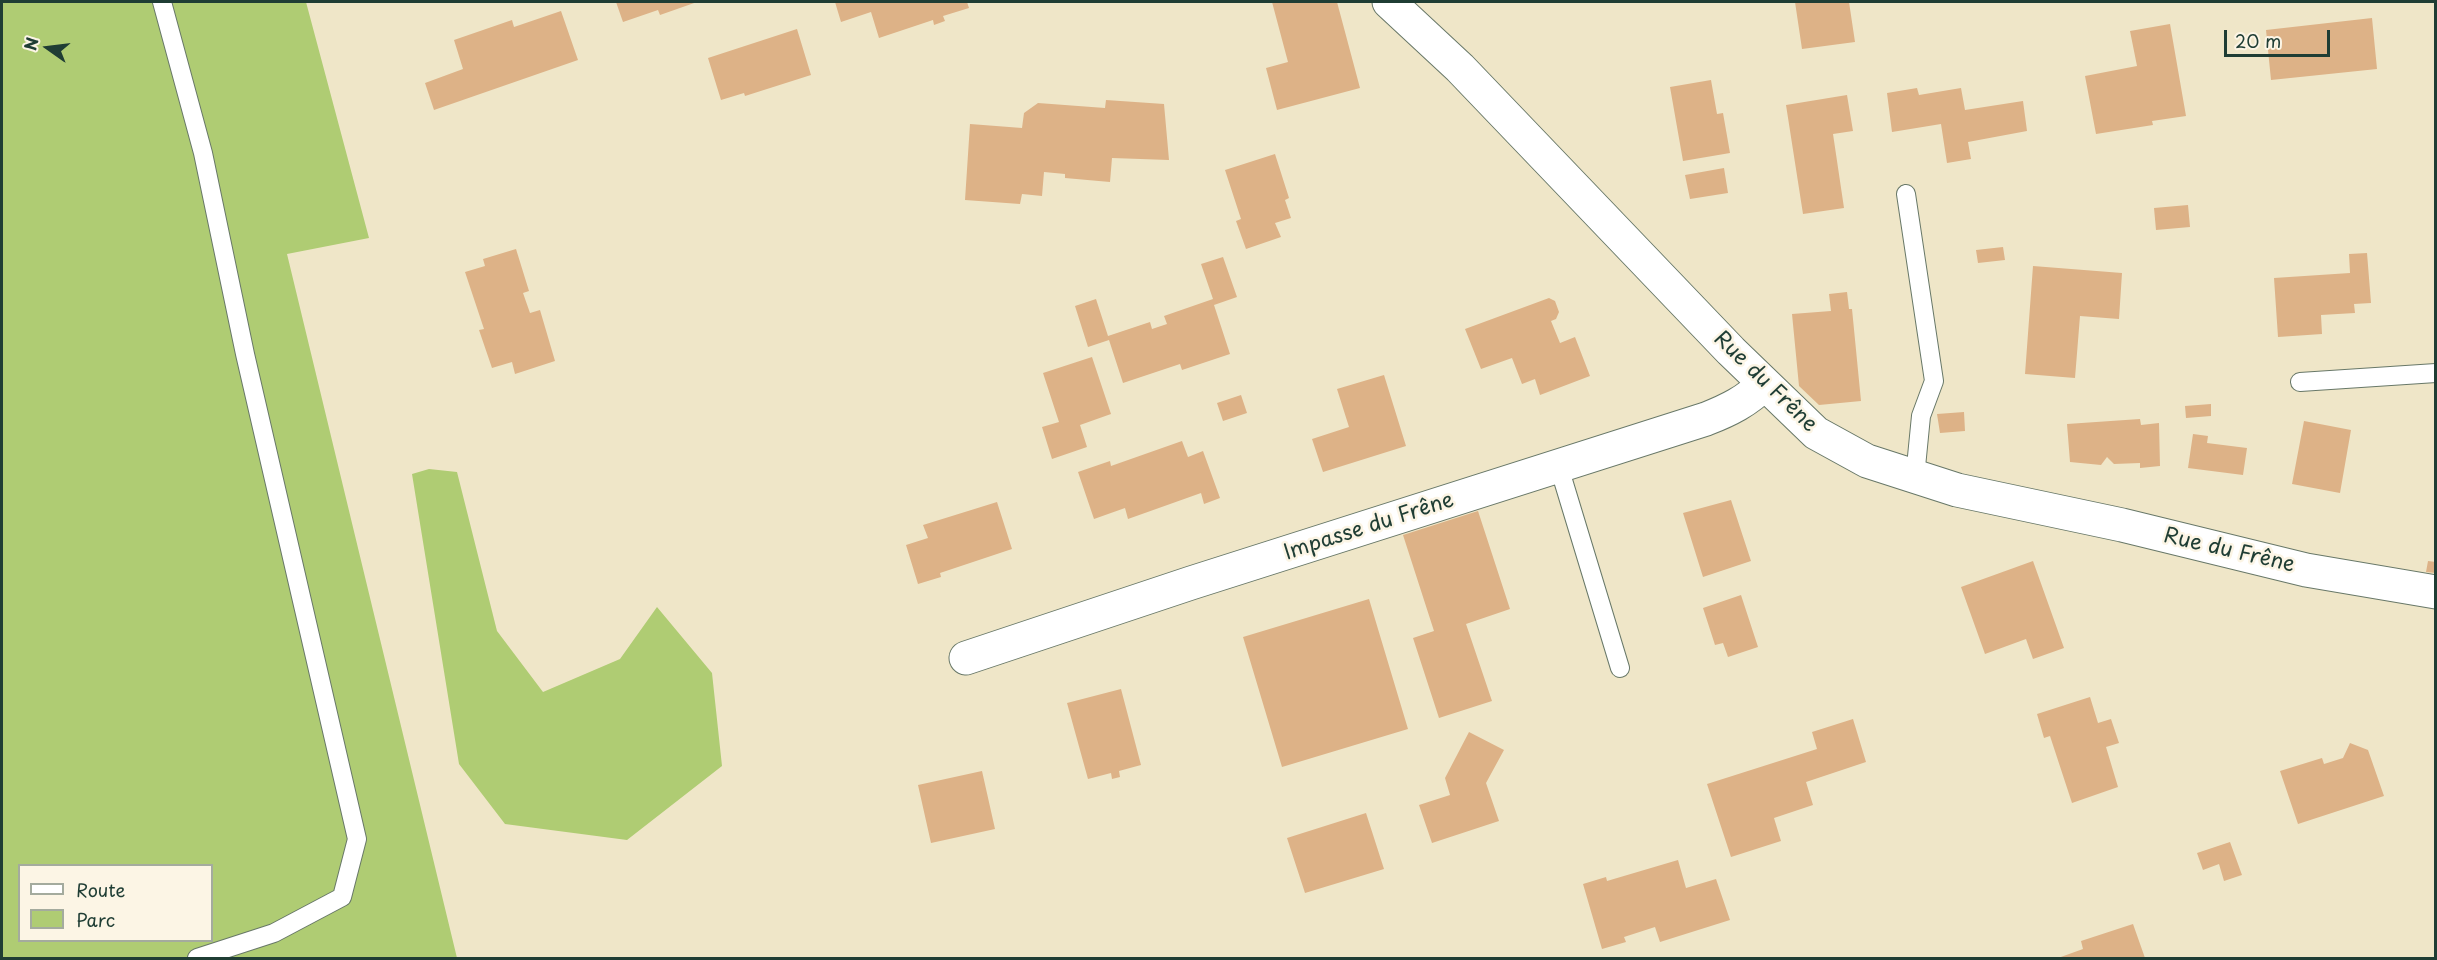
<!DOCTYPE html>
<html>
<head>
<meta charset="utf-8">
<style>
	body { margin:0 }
	#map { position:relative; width:2437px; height:960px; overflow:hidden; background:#efe6c8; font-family:"Playpen Sans",sans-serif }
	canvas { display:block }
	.frame { position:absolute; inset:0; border:3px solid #1f3d34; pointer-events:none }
	.legend { position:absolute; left:18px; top:864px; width:195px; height:78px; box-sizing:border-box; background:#fcf5e5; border:2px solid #a4ab9e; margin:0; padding:8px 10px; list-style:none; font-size:18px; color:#1f3d34 }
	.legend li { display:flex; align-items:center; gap:12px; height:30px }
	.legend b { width:30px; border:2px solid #a4ab9e }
	.north { position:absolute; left:18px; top:18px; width:60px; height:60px; -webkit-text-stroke:4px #fcf5e5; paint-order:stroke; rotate:284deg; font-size:16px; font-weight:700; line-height:24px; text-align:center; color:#1f3d34 }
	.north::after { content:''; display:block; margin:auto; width:21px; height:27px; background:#1f3d34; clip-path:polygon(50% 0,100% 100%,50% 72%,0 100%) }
	.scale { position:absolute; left:2224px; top:30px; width:106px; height:27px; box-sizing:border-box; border:3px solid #1f3d34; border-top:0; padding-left:8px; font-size:18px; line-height:21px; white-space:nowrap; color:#1f3d34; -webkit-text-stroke:4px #fcf5e5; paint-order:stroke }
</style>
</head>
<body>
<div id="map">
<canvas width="2437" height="960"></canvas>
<div class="frame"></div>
<ul class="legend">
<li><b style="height:8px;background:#fff"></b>Route</li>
<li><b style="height:16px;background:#afcc73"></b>Parc</li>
</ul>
<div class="north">N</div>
<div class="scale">20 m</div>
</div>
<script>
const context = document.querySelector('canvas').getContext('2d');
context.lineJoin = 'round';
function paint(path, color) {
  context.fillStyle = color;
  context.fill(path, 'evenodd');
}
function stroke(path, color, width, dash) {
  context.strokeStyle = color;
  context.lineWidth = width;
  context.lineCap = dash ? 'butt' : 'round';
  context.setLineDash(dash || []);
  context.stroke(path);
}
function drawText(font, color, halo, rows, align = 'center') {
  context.font = font + ' "Playpen Sans",sans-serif';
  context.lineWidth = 5;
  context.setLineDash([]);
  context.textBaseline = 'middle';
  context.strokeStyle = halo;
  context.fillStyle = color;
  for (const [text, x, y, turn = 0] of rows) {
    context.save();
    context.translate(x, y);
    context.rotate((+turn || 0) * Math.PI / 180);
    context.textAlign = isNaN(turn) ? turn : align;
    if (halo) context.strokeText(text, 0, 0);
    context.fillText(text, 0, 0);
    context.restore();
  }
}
paint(new Path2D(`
	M 2,2 L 306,2 L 369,238 L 287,254 L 457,958 L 2,958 ZM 20,866 L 212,866 L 212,940 L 20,940 Z
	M 429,469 L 457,472 L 497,631 L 543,692 L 620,659 L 657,607 L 712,673 L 722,766 L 627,840 L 505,824 L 459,764 L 412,474 Z`), '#afcc73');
paint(new Path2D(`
	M 616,2 L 697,2 L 660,15 L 658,10 L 623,22 Z
	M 835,2 L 967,2 L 969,8 L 943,16 L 945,21 L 934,25 L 933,20 L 879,38 L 871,12 L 841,22 Z
	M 1272,2 L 1337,2 L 1360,88 L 1277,110 L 1266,68 L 1288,62 Z
	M 1795,2 L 1849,2 L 1855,42 L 1802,49 Z
	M 561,11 L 578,60 L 434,110 L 425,83 L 463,69 L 454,40 L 512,20 L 514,27 Z
	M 2372,18 L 2377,69 L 2271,80 L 2266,30 Z
	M 2170,24 L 2186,116 L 2152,121 L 2153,125 L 2096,134 L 2085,76 L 2137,66 L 2130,31 Z
	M 797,29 L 811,75 L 745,96 L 744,93 L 721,100 L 708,58 Z
	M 1711,80 L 1717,114 L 1723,113 L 1730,153 L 1683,161 L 1670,87 Z
	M 1917,88 L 1919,95 L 1961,88 L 1965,110 L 2023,101 L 2027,131 L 1968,142 L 1971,159 L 1947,163 L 1941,124 L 1892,132 L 1887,93 Z
	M 1847,95 L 1853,131 L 1833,134 L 1844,208 L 1803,214 L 1786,105 Z
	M 1106,100 L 1164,104 L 1169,160 L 1112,158 L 1110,182 L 1065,178 L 1065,174 L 1044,172 L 1042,196 L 1022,194 L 1020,204 L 965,200 L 970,124 L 1022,128 L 1024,113 L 1038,103 L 1105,108 Z
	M 1275,154 L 1289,198 L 1285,200 L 1291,218 L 1275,223 L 1281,237 L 1246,249 L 1236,221 L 1241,219 L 1225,170 Z
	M 1724,168 L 1728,193 L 1690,199 L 1685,175 Z
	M 2188,205 L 2190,227 L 2156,230 L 2154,208 Z
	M 2003,247 L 2005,260 L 1978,263 L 1976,250 Z
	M 516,249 L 529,291 L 523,293 L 530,313 L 540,310 L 555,361 L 515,374 L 512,362 L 492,368 L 479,330 L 484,329 L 465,272 L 485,266 L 483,259 Z
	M 2367,253 L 2371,303 L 2354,304 L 2355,313 L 2321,315 L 2322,334 L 2278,337 L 2274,278 L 2350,273 L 2349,254 Z
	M 1223,257 L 1237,297 L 1214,305 L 1230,354 L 1182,370 L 1180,364 L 1123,383 L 1109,340 L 1088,347 L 1075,306 L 1096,299 L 1108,336 L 1150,322 L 1152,329 L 1167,324 L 1164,316 L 1213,299 L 1201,264 Z
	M 2033,266 L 2122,273 L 2119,319 L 2080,316 L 2075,378 L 2025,374 Z
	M 1847,292 L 1849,309 L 1852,309 L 1861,401 L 1819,405 L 1799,386 L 1792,314 L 1831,311 L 1829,294 Z
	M 1549,298 L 1555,301 L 1559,312 L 1556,319 L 1551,321 L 1560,343 L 1575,337 L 1590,376 L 1540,395 L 1535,379 L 1522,384 L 1512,358 L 1481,369 L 1465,329 Z
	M 1092,357 L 1111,414 L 1080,425 L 1087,447 L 1052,459 L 1042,427 L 1059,422 L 1043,373 Z
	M 1384,375 L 1406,446 L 1323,472 L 1312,439 L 1349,427 L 1337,389 Z
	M 1241,395 L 1247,413 L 1223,421 L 1217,403 Z
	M 2211,404 L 2211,416 L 2186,418 L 2185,406 Z
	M 1964,412 L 1965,431 L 1940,433 L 1937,414 Z
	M 2140,419 L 2141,425 L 2159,423 L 2160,466 L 2140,468 L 2140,463 L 2114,464 L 2107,457 L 2101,465 L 2070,462 L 2067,424 Z
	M 2304,421 L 2351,430 L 2340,493 L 2292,484 Z
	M 2193,434 L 2208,436 L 2207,443 L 2247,448 L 2243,475 L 2188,468 Z
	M 1182,441 L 1188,457 L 1203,451 L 1220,498 L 1204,504 L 1201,493 L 1128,519 L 1125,508 L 1094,519 L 1078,472 L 1110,461 L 1111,466 Z
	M 1731,500 L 1751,561 L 1703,577 L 1683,513 Z
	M 997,502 L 1012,549 L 940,573 L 941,577 L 918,584 L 906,545 L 928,538 L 923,525 Z
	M 1478,511 L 1510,609 L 1466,624 L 1492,701 L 1439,718 L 1413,638 L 1434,631 L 1403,535 Z
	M 2033,561 L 2064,648 L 2033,659 L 2026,639 L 1985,654 L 1961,587 Z
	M 2428,561 L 2436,562 L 2436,573 L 2426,572 Z
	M 1741,595 L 1758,647 L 1728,657 L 1723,643 L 1715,645 L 1703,608 Z
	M 1369,599 L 1408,729 L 1282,767 L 1243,637 Z
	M 1121,689 L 1141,765 L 1119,771 L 1120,777 L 1112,779 L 1111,773 L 1088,779 L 1067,703 Z
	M 2090,697 L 2098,723 L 2111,719 L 2119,743 L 2106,747 L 2118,787 L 2072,803 L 2050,736 L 2044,738 L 2037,714 Z
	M 1853,719 L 1866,762 L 1806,782 L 1813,805 L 1774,818 L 1781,841 L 1731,857 L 1707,784 L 1817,749 L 1812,732 Z
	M 1469,732 L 1504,750 L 1486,783 L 1499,821 L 1432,843 L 1419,805 L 1450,795 L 1445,778 Z
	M 2350,743 L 2368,750 L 2384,796 L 2298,824 L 2280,771 L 2322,758 L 2324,764 L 2343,758 Z
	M 982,771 L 995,829 L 931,843 L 918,785 Z
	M 1366,813 L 1384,869 L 1305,893 L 1287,838 Z
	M 2230,842 L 2242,875 L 2224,881 L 2219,864 L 2203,870 L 2197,853 Z
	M 1678,860 L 1686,888 L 1716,879 L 1730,920 L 1660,942 L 1655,927 L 1624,937 L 1626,942 L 1602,949 L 1583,884 L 1606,877 L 1607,881 Z
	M 2133,924 L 2145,958 L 2058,958 L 2083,949 L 2081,941 Z`), '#ddb287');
const lane = new Path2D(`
	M 162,2 L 203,153 L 245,354 L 357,839 L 342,897 L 274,933 L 197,958
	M 1906,194 L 1934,381 L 1921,416 L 1915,477
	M 2300,382 L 2436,373
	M 1559,467 L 1620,668`);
const street = new Path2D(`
	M 1389,2 L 1460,68 L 1731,351 L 1816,433 L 1867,461 L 1957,490 L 2122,525 L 2306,570 L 2436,592
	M 966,658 L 1191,583 L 1706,419 C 1729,410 1747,401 1764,384`);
stroke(lane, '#687868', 20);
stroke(street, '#687868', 35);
stroke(lane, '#fff', 18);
stroke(street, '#fff', 33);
drawText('21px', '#1f3d34', '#fcf5e5', [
	["Rue du Frêne",1765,382,44],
	["Impasse du Frêne",1369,527,-18],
	["Rue du Frêne",2229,551,13]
]);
</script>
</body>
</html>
